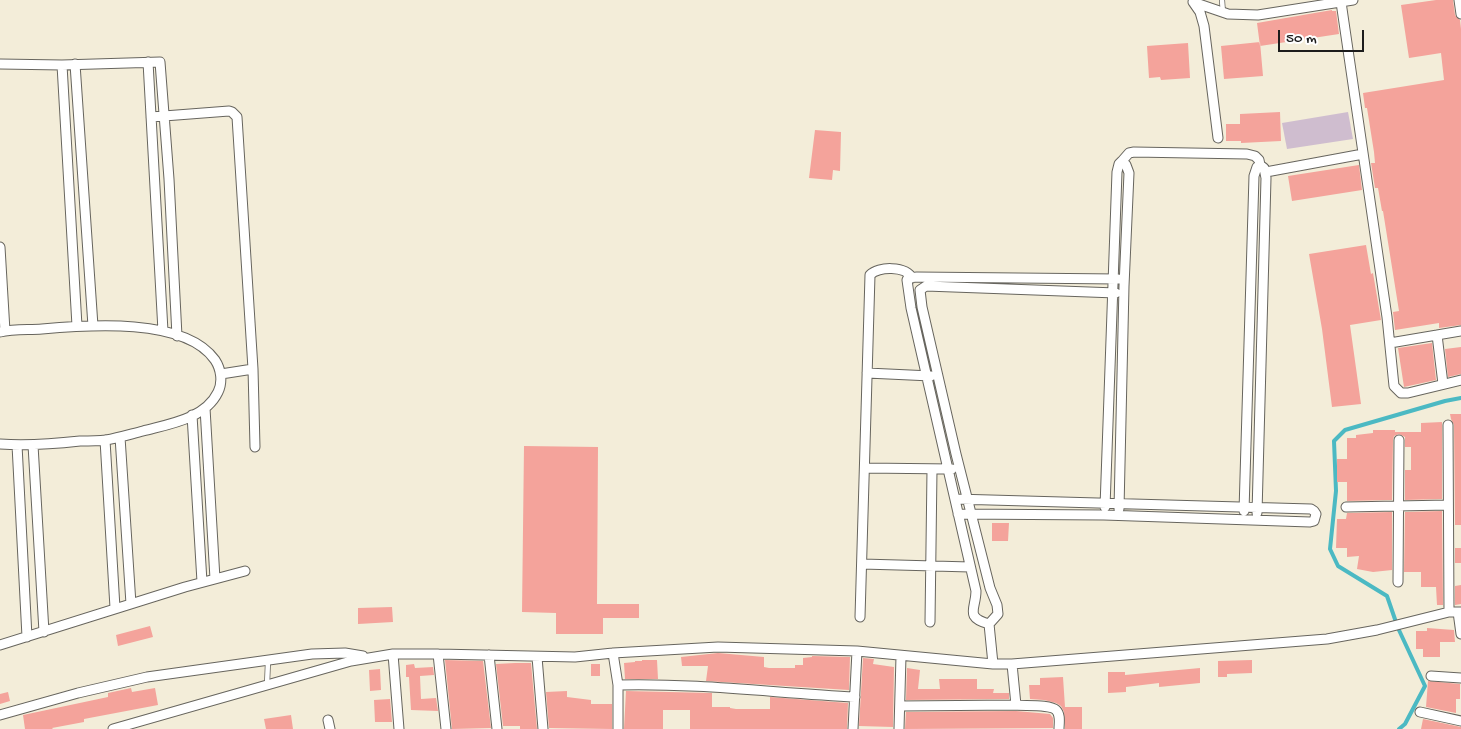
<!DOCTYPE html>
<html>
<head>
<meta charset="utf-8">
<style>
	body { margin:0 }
	#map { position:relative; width:1461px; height:729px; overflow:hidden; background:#f3edd9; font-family:"Gochi Hand",sans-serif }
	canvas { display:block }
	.scale { position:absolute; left:1278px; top:30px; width:86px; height:22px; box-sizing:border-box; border:2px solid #1c1c1c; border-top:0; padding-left:6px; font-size:15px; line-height:18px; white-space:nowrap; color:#1c1c1c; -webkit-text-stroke:4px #fff; paint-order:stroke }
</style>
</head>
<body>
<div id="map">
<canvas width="1461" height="729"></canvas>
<div class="scale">50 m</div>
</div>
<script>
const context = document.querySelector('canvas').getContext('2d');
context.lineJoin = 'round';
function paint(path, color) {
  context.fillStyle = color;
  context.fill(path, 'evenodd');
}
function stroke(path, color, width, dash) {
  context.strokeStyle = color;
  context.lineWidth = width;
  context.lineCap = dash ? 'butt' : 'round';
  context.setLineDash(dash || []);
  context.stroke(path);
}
paint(new Path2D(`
	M 1348,112 L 1353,139 L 1287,149 L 1282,123 Z`), '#cfbdcf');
stroke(new Path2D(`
	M 1399,729 L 1405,724 L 1425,686 L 1398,628 L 1387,596 L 1338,566 L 1330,549 L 1336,491 L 1334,441 L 1345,430 L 1445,401 L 1461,398`), '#4bb9c3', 4);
paint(new Path2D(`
	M 1436,0 L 1453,0 L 1455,15 L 1460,20 L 1461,29 L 1461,325 L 1439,328 L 1439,323 L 1395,330 L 1393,312 L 1399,311 L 1383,211 L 1382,211 L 1378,188 L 1375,188 L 1371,163 L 1375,163 L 1374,152 L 1367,108 L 1365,108 L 1363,93 L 1444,80 L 1441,53 L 1409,58 L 1401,5 Z
	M 1332,10 L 1332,11 L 1336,11 L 1339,34 L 1260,46 L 1257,23 Z
	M 1260,42 L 1263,76 L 1224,79 L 1221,46 Z
	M 1188,43 L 1190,78 L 1161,80 L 1160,77 L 1149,78 L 1147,46 Z
	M 1280,112 L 1281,141 L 1241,143 L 1241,141 L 1226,141 L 1226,124 L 1240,124 L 1240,114 Z
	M 815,130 L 841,132 L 840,171 L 833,170 L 832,180 L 809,178 Z
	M 1359,165 L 1362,190 L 1292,201 L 1288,176 Z
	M 1366,245 L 1371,274 L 1373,273 L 1381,320 L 1350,325 L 1361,404 L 1332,407 L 1322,329 L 1309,254 Z
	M 1432,343 L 1436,380 L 1404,387 L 1398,348 Z
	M 1461,347 L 1461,374 L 1448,377 L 1445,349 Z
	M 1450,414 L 1461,414 L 1461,525 L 1455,525 L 1454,425 L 1451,419 Z
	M 1442,422 L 1442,499 L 1405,500 L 1405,470 L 1411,470 L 1411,447 L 1405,447 L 1405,437 L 1399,434 L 1394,436 L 1393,440 L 1392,500 L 1347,501 L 1347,482 L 1337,482 L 1337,459 L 1347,459 L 1347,438 L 1356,438 L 1356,435 L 1373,433 L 1373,430 L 1395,430 L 1395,432 L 1421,432 L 1421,423 Z
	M 524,446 L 598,447 L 597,604 L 639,604 L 639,618 L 603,618 L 603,634 L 556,634 L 556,613 L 522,612 Z
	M 1442,511 L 1443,605 L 1437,605 L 1436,587 L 1421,587 L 1421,572 L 1404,572 L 1405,512 Z
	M 1392,512 L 1392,570 L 1373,572 L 1357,569 L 1359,556 L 1347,557 L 1347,548 L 1336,548 L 1337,519 L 1346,519 L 1347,513 Z
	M 992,523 L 1009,523 L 1008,541 L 992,541 Z
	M 1455,548 L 1461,548 L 1461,563 L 1455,563 Z
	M 1461,585 L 1461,604 L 1455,605 L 1455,586 Z
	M 392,607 L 393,622 L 358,624 L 358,608 Z
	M 150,626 L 153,637 L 118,646 L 116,635 Z
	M 1427,628 L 1454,630 L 1455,642 L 1440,642 L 1440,657 L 1423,657 L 1423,649 L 1416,649 L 1416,631 L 1427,631 Z
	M 718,653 L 764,657 L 764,667 L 769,668 L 795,668 L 795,665 L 803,665 L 803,658 L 812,657 L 812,656 L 850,657 L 849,690 L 706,681 L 708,666 L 682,666 L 681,657 Z
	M 863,658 L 874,659 L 873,664 L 894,667 L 893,727 L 859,726 Z
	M 445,660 L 483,661 L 491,728 L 452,729 Z
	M 642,660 L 657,660 L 658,679 L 625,679 L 624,663 L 635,662 L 635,661 L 642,661 Z
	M 1252,660 L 1252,673 L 1227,674 L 1227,677 L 1218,677 L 1218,661 Z
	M 515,663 L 531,663 L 537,729 L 520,729 L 520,726 L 503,726 L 496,664 Z
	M 414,664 L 415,668 L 433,667 L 434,675 L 420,676 L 421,699 L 436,698 L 438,711 L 411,710 L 409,677 L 406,677 L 406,665 Z
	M 591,664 L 600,664 L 600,676 L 591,676 Z
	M 907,668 L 920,670 L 918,689 L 940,689 L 939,679 L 977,679 L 977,689 L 994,689 L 993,693 L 1009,693 L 1009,699 L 906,700 Z
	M 1200,668 L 1200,683 L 1159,687 L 1159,683 L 1126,687 L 1126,692 L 1108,693 L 1108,672 L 1125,672 L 1125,675 Z
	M 380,669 L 381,690 L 370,691 L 369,670 Z
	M 1063,677 L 1065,707 L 1082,707 L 1082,729 L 1065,729 L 1064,712 L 1061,706 L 1056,703 L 1044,700 L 1030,699 L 1029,685 L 1040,685 L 1040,678 Z
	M 1428,681 L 1460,684 L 1460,699 L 1456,699 L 1456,713 L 1426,707 Z
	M 131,688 L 132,692 L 155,688 L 158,705 L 84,719 L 84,722 L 52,728 L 53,729 L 25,729 L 23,715 L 108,697 L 108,693 Z
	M 567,691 L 567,697 L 591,700 L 591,704 L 612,704 L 612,729 L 549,728 L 546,692 Z
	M 626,691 L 712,693 L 712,707 L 730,707 L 730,708 L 736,709 L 770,709 L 770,697 L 848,703 L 847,729 L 690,729 L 690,710 L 663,710 L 663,729 L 624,729 Z
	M 8,692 L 10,701 L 0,704 L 0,694 Z
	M 390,699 L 392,722 L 375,722 L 374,700 Z
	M 1016,711 L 1050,714 L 1053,718 L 1053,728 L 905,729 L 906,712 Z
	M 291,715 L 293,729 L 266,729 L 264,719 Z
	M 1423,719 L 1461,727 L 1461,729 L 1421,729 Z`), '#f4a39b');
const lane = new Path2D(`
	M 1222,0 L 1223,13
	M 267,685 L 268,661`);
const street = new Path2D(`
	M 1459,0 L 1461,14
	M 1193,2 L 1228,14 L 1258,15 L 1353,0
	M 1193,2 L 1200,12 L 1204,26 L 1218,138
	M 1341,2 L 1387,317 L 1394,386 L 1401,393 L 1408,393 L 1461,380
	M 148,62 L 163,331
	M 0,64 L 62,65 L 160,62 L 169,179 L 177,336
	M 75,64 L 93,326
	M 62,65 L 77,326
	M 151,117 L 229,111 L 232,112 L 237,117 L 253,369 L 221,374
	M 1122,161 L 1129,153 L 1134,152 L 1247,154 L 1255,156 L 1259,160 L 1260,165
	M 1266,172 L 1363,154
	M 0,247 L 5,331
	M 0,332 C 13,329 28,330 42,329 C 87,325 185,317 215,360 C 221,369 223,382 218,392 C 205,419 169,424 143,431 C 131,434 118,438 106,440 C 97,441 88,441 80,441 C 53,444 27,446 0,444
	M 1437,335 L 1443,384
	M 1390,343 L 1461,331
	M 253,369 L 255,447
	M 867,373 L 931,376
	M 205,408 L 215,579
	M 192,415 L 202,582
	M 1448,425 L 1449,612
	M 120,437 L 131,604
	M 105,440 L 115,608
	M 17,445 L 27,637
	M 33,445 L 44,632
	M 865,468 L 952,469
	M 955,499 L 1311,509 L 1314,511 L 1316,514 L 1314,521 L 1310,522 L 1104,515 L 958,514
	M 1105,507 L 1117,172 L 1119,164 L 1122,161 L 1126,165 L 1129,173 L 1124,286 L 1119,509
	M 1346,507 L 1448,505
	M 1244,511 L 1254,176 L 1257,167 L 1260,165 L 1264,168 L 1266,178 L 1257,513
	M 862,564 L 970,567
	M 1398,582 L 1399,440
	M 1458,612 L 1461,634
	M 860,617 L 870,275 C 878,266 906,266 912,278
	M 930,622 L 932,470
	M 989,624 C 964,617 976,609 976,591 L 911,308 L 907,280 L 908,278 L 917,277 L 1118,279
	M 989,624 L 998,614 L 997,605 L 990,588 L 956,454 L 922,307 L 920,290 L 926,286 L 1116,293
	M 989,624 L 993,664
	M 0,645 L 185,587 L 245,571
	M 613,653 L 618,685 L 618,729
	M 393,654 L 399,729
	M 438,654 L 446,729
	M 489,655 L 497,729
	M 537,657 L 543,729
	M 1012,664 L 1016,705 C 1025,706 1050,704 1056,710 C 1061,715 1059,723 1059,729
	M 1431,676 L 1461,678
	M 618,685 C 697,683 776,693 855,697
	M 900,706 L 1016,705
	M 1420,712 L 1461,721
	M 0,715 L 78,693 L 147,677 L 312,654 L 345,653 L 363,656
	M 328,720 L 330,729
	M 113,729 L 351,661 L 393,654 L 438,654 L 575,657 L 613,653 L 718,647 L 857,651 L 993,664 L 1012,664 L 1327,639 L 1377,630 L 1449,612 L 1461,612
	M 853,729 L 857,651
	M 899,729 L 901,656`);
stroke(lane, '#67655e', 6);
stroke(street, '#67655e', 11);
stroke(lane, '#fff', 4.5);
stroke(street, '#fff', 9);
</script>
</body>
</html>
